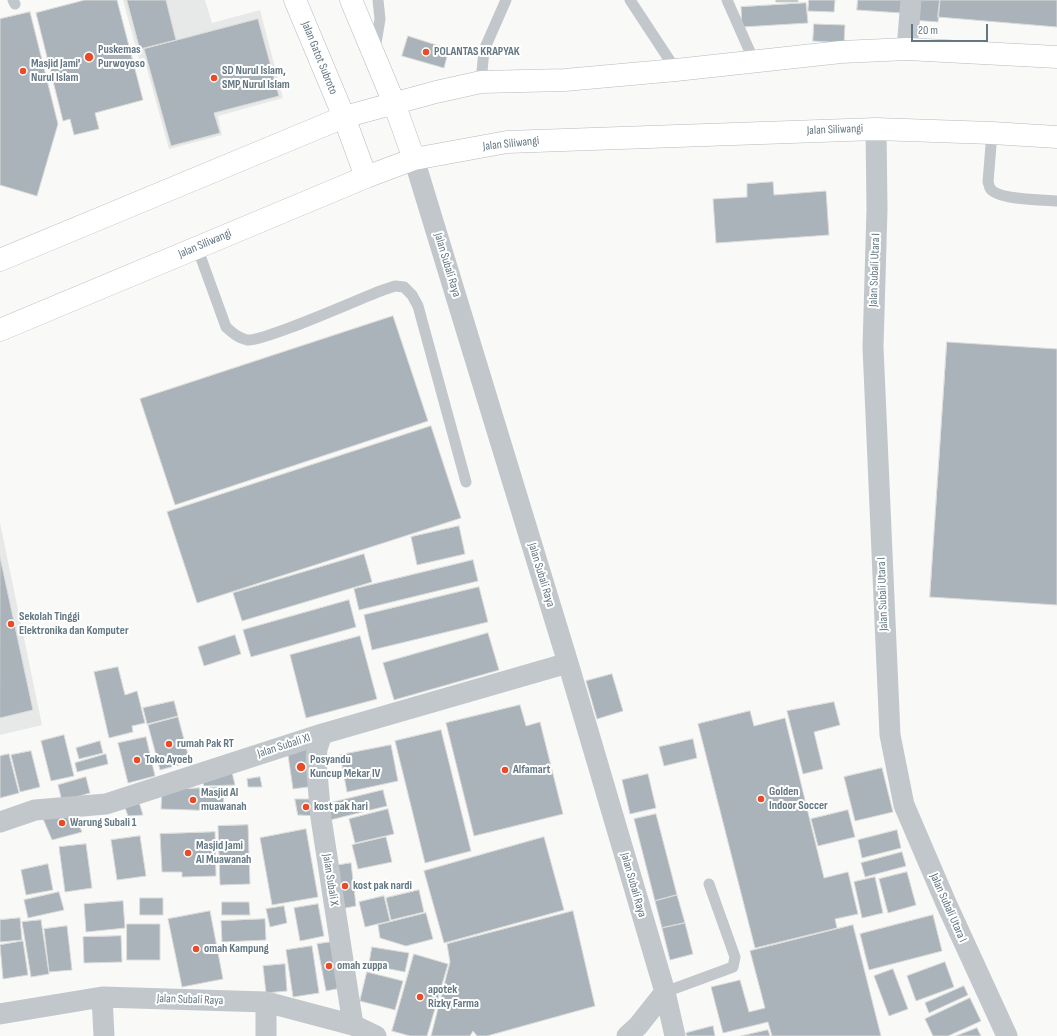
<!DOCTYPE html>
<html>
<head>
<meta charset="utf-8">
<style>
	body { margin:0 }
	#map { position:relative; width:1057px; height:1036px; overflow:hidden; background:#f9f9f7; font-family:"Sofia Sans Condensed",sans-serif }
	canvas { display:block }
	.scale { position:absolute; left:911px; top:24px; width:77px; height:18px; box-sizing:border-box; border:2px solid #637783; border-top:0; padding-left:5px; font-size:12px; line-height:14px; white-space:nowrap; color:#637783; -webkit-text-stroke:3px #fff; paint-order:stroke }
</style>
</head>
<body>
<div id="map">
<canvas width="1057" height="1036"></canvas>
<div class="scale">20 m</div>
</div>
<script>
const context = document.querySelector('canvas').getContext('2d');
context.lineJoin = 'round';
function paint(path, color) {
  context.fillStyle = color;
  context.fill(path, 'evenodd');
}
function stroke(path, color, width, dash) {
  context.strokeStyle = color;
  context.lineWidth = width;
  context.lineCap = dash ? 'butt' : 'round';
  context.setLineDash(dash || []);
  context.stroke(path);
}
function drawText(font, color, halo, rows, align = 'center') {
  context.font = font + ' "Sofia Sans Condensed",sans-serif';
  context.lineWidth = 4;
  context.setLineDash([]);
  context.textBaseline = 'middle';
  context.strokeStyle = halo;
  context.fillStyle = color;
  for (const [text, x, y, turn = 0] of rows) {
    context.save();
    context.translate(x, y);
    context.rotate((+turn || 0) * Math.PI / 180);
    context.textAlign = isNaN(turn) ? turn : align;
    if (halo) context.strokeText(text, 0, 0);
    context.fillText(text, 0, 0);
    context.restore();
  }
}
paint(new Path2D(`
	M 123,0 L 205,0 L 212,23 L 260,10 L 283,98 L 218,116 L 222,135 L 169,149 L 144,58 L 139,59 Z
	M 0,523 L 42,725 L 0,735 Z`), '#e7e9e8');
const building = new Path2D(`
	M 85,0 L 117,0 L 143,100 L 95,113 L 99,129 L 74,135 L 70,119 L 63,121 L 36,13 Z
	M 127,0 L 166,0 L 176,40 L 140,49 Z
	M 776,0 L 798,0 L 798,2 L 776,2 Z
	M 809,0 L 835,0 L 834,12 L 808,11 Z
	M 858,0 L 902,0 L 901,13 L 857,10 Z
	M 913,0 L 940,0 L 938,22 L 911,20 Z
	M 940,0 L 1057,0 L 1057,27 L 938,17 Z
	M 806,3 L 808,23 L 742,27 L 741,7 Z
	M 30,12 L 58,124 L 37,196 L 0,185 L 0,19 Z
	M 258,19 L 279,96 L 214,113 L 220,133 L 171,146 L 144,49 Z
	M 814,24 L 845,25 L 844,43 L 813,41 Z
	M 408,36 L 449,49 L 444,68 L 402,56 Z
	M 773,182 L 774,195 L 826,191 L 829,235 L 716,243 L 713,199 L 747,197 L 747,184 Z
	M 393,316 L 428,421 L 175,505 L 140,399 Z
	M 947,342 L 1057,349 L 1057,605 L 930,597 Z
	M 431,426 L 461,518 L 197,603 L 167,512 Z
	M 459,526 L 465,554 L 417,565 L 411,537 Z
	M 364,554 L 372,582 L 242,621 L 233,593 Z
	M 0,557 L 33,710 L 0,718 Z
	M 473,560 L 478,581 L 359,610 L 354,589 Z
	M 479,587 L 488,622 L 372,650 L 364,615 Z
	M 349,600 L 356,627 L 251,657 L 243,630 Z
	M 488,633 L 499,670 L 394,700 L 383,663 Z
	M 235,635 L 241,654 L 204,666 L 198,647 Z
	M 360,636 L 377,699 L 306,718 L 290,655 Z
	M 118,667 L 125,695 L 137,691 L 145,723 L 132,726 L 133,732 L 109,738 L 94,672 Z
	M 612,674 L 623,711 L 597,719 L 586,681 Z
	M 174,701 L 178,716 L 147,724 L 143,708 Z
	M 834,702 L 840,725 L 814,732 L 823,769 L 803,774 L 787,711 Z
	M 520,705 L 526,726 L 540,722 L 563,814 L 474,836 L 446,723 Z
	M 750,711 L 754,726 L 785,718 L 824,878 L 848,872 L 858,914 L 835,919 L 837,928 L 755,948 L 698,724 Z
	M 178,717 L 190,762 L 160,770 L 148,725 Z
	M 441,730 L 471,851 L 425,863 L 395,741 Z
	M 64,735 L 74,776 L 51,781 L 41,741 Z
	M 146,737 L 155,776 L 128,783 L 118,743 Z
	M 693,739 L 697,758 L 664,766 L 659,747 Z
	M 100,741 L 103,753 L 79,759 L 76,748 Z
	M 309,745 L 315,786 L 293,789 L 287,748 Z
	M 391,745 L 398,781 L 347,792 L 340,755 Z
	M 31,751 L 40,787 L 20,792 L 11,755 Z
	M 9,754 L 19,793 L 0,798 L 0,756 Z
	M 106,754 L 108,764 L 77,772 L 75,763 Z
	M 231,768 L 235,785 L 204,786 L 200,775 Z
	M 882,768 L 893,812 L 855,821 L 844,777 Z
	M 648,774 L 656,808 L 630,814 L 622,780 Z
	M 86,777 L 90,793 L 62,801 L 58,785 Z
	M 260,777 L 262,787 L 248,787 L 247,779 Z
	M 223,787 L 224,811 L 161,809 L 162,790 Z
	M 383,790 L 387,806 L 330,820 L 326,804 Z
	M 138,799 L 143,815 L 128,816 L 124,805 Z
	M 295,799 L 315,799 L 317,816 L 298,815 Z
	M 72,808 L 82,832 L 52,840 L 41,814 Z
	M 388,809 L 394,834 L 355,843 L 349,819 Z
	M 848,810 L 855,837 L 818,846 L 811,819 Z
	M 656,814 L 677,895 L 655,901 L 634,819 Z
	M 248,825 L 250,884 L 220,885 L 218,826 Z
	M 306,829 L 318,897 L 272,905 L 260,838 Z
	M 897,830 L 901,848 L 862,858 L 858,840 Z
	M 215,832 L 216,876 L 182,877 L 182,872 L 162,872 L 160,834 Z
	M 140,836 L 146,876 L 117,880 L 111,840 Z
	M 386,837 L 392,862 L 358,869 L 352,845 Z
	M 544,837 L 564,910 L 444,943 L 424,871 Z
	M 86,844 L 92,888 L 65,892 L 59,847 Z
	M 902,852 L 906,866 L 865,877 L 861,863 Z
	M 351,863 L 356,906 L 340,909 L 333,866 Z
	M 48,864 L 53,890 L 26,895 L 21,870 Z
	M 907,872 L 916,905 L 888,913 L 879,879 Z
	M 875,877 L 883,913 L 862,918 L 854,882 Z
	M 419,890 L 424,912 L 391,920 L 386,898 Z
	M 59,892 L 64,910 L 28,918 L 24,900 Z
	M 677,895 L 685,923 L 662,928 L 655,901 Z
	M 384,896 L 390,921 L 365,927 L 359,902 Z
	M 140,898 L 163,898 L 163,915 L 140,915 Z
	M 123,901 L 125,928 L 86,932 L 84,904 Z
	M 222,902 L 249,902 L 250,915 L 222,915 Z
	M 318,904 L 324,936 L 300,941 L 294,908 Z
	M 284,906 L 287,923 L 270,927 L 266,909 Z
	M 210,911 L 223,979 L 182,987 L 168,919 Z
	M 573,911 L 595,1006 L 487,1036 L 477,1036 L 473,1031 L 470,1036 L 431,1036 L 450,962 L 447,944 Z
	M 426,913 L 433,939 L 406,946 L 380,938 L 378,925 Z
	M 933,915 L 942,951 L 869,970 L 860,934 Z
	M 20,918 L 22,940 L 0,942 L 0,920 Z
	M 265,919 L 266,940 L 222,942 L 221,921 Z
	M 41,920 L 49,974 L 31,977 L 22,922 Z
	M 685,923 L 693,954 L 670,960 L 662,928 Z
	M 127,924 L 160,924 L 160,960 L 127,960 Z
	M 853,925 L 881,1036 L 772,1036 L 768,1022 L 723,1033 L 711,987 L 740,980 L 749,1012 L 765,1008 L 750,951 Z
	M 67,926 L 72,970 L 49,972 L 44,929 Z
	M 121,936 L 122,962 L 84,963 L 83,937 Z
	M 23,941 L 28,975 L 3,979 L 0,945 Z
	M 331,942 L 341,988 L 326,991 L 317,944 Z
	M 312,946 L 319,993 L 293,997 L 286,950 Z
	M 372,947 L 409,953 L 405,972 L 369,965 Z
	M 414,954 L 448,964 L 427,1036 L 410,1036 L 392,1031 Z
	M 945,962 L 954,987 L 916,1001 L 907,976 Z
	M 285,964 L 287,991 L 266,993 L 263,966 Z
	M 893,969 L 908,1009 L 889,1016 L 874,976 Z
	M 367,972 L 403,981 L 395,1010 L 360,1001 Z
	M 964,986 L 968,995 L 929,1013 L 925,1003 Z
	M 970,998 L 981,1021 L 948,1036 L 933,1036 L 925,1019 Z
	M 713,1026 L 715,1036 L 687,1036 L 686,1033 Z
	M 977,1028 L 981,1036 L 956,1036 Z
	M 768,1030 L 770,1036 L 741,1036 Z`);
paint(building, '#a9b3b9');
stroke(building, '#dbdbd9', 1);
const secondary = new Path2D(`
	M 295,0 L 344,117
	M 351,0 L 394,103`);
const highway = new Path2D(`
	M 394,103 L 414,159
	M 344,117 L 366,177
	M 0,260 L 344,117 L 436,92 L 481,82 L 565,80 L 676,70 L 841,52 L 907,49 L 1057,57
	M 0,330 L 366,177 L 414,159 L 507,142 L 876,129 L 992,133 L 1057,137`);
stroke(secondary, '#b4bbc0', 23);
stroke(highway, '#b5babd', 23);
stroke(new Path2D(`
	M 13,0 L 15,4
	M 630,0 L 676,70
	M 727,0 L 754,61
	M 375,49 L 380,19 L 378,0
	M 481,82 L 484,50 L 506,0
	M 992,133 L 988,182 C 989,184 989,186 990,188 C 996,200 1044,200 1057,201
	M 197,247 L 226,327 C 233,333 238,338 247,340 C 264,342 361,298 383,290 L 395,286 L 404,287 L 412,295 L 418,306 L 466,482
	M 665,992 L 733,967 L 735,957 L 709,884`), '#c2c7cb', 11);
stroke(new Path2D(`
	M 907,49 L 911,0
	M 876,129 L 877,209 L 873,347 L 890,735 L 904,805 L 946,903 L 1007,1036
	M 414,159 L 568,663 L 665,992 L 638,1026 L 627,1036
	M 322,734 L 317,749 L 316,762 L 321,818 L 353,1025
	M 0,822 L 35,810 L 106,804 L 322,734 L 568,663
	M 665,992 L 675,1036
	M 102,997 L 104,1036
	M 0,1014 L 102,997 L 266,1002 L 353,1025 L 376,1036
	M 266,1036 L 266,1002`), '#c2c7cb', 21);
stroke(secondary, '#fff', 22);
stroke(highway, '#fff', 22);
for (const [x, y, r, color] of [
	[426,52,4,"#eb4a26"],
	[89,57,5,"#eb4a26"],
	[23,71,4,"#eb4a26"],
	[214,78,4,"#eb4a26"],
	[11,624,4,"#eb4a26"],
	[169,744,4,"#eb4a26"],
	[137,760,4,"#eb4a26"],
	[301,767,5,"#eb4a26"],
	[505,770,4,"#eb4a26"],
	[761,799,4,"#eb4a26"],
	[193,800,4,"#eb4a26"],
	[306,807,4,"#eb4a26"],
	[62,823,4,"#eb4a26"],
	[188,853,4,"#eb4a26"],
	[345,886,4,"#eb4a26"],
	[196,949,4,"#eb4a26"],
	[329,966,4,"#eb4a26"],
	[420,997,4,"#eb4a26"]
]) {
  const dot = new Path2D();
  dot.arc(x, y, r, 0, 2 * Math.PI);
  context.fillStyle = color;
  context.fill(dot);
  stroke(dot, '#fff', 1.5);
}
drawText('bold 12px', '#637783', '#fff', [
	["Puskemas",98,50],
	["Purwoyoso",98,64],
	["POLANTAS KRAPYAK",434,52],
	["Masjid Jami'",31,64],
	["Nurul Islam",31,78],
	["SD Nurul Islam,",222,71],
	["SMP Nurul Islam",222,85],
	["Sekolah Tinggi",19,617],
	["Elektronika dan Komputer",19,631],
	["rumah Pak RT",177,744],
	["Toko Ayoeb",145,760],
	["Posyandu",310,760],
	["Kuncup Mekar IV",310,774],
	["Alfamart",513,770],
	["Golden",769,792],
	["Indoor Soccer",769,806],
	["Masjid Al",201,793],
	["muawanah",201,807],
	["kost pak hari",314,807],
	["Warung Subali 1",70,823],
	["Masjid Jami",196,846],
	["Al Muawanah",196,860],
	["kost pak nardi",353,886],
	["omah Kampung",204,949],
	["omah zuppa",337,966],
	["apotek",428,990],
	["Rizky Farma",428,1004]
], 'left');
drawText('12px', '#637783', '#fff', [
	["Jalan Gatot Subroto",319,58,68],
	["Jalan Siliwangi",835,130,-2],
	["Jalan Siliwangi",511,144,-6],
	["Jalan Siliwangi",205,244,-23],
	["Jalan Subali Raya",447,265,73],
	["Jalan Subali Utara I",875,270,-88],
	["Jalan Subali Raya",541,575,73],
	["Jalan Subali Utara I",883,594,-92],
	["Jalan Subali XI",284,746,-18],
	["Jalan Subali X",330,880,81],
	["Jalan Subali Raya",633,885,74],
	["Jalan Subali Utara I",948,908,66],
	["Jalan Subali Raya",190,1000,2]
]);
</script>
</body>
</html>
